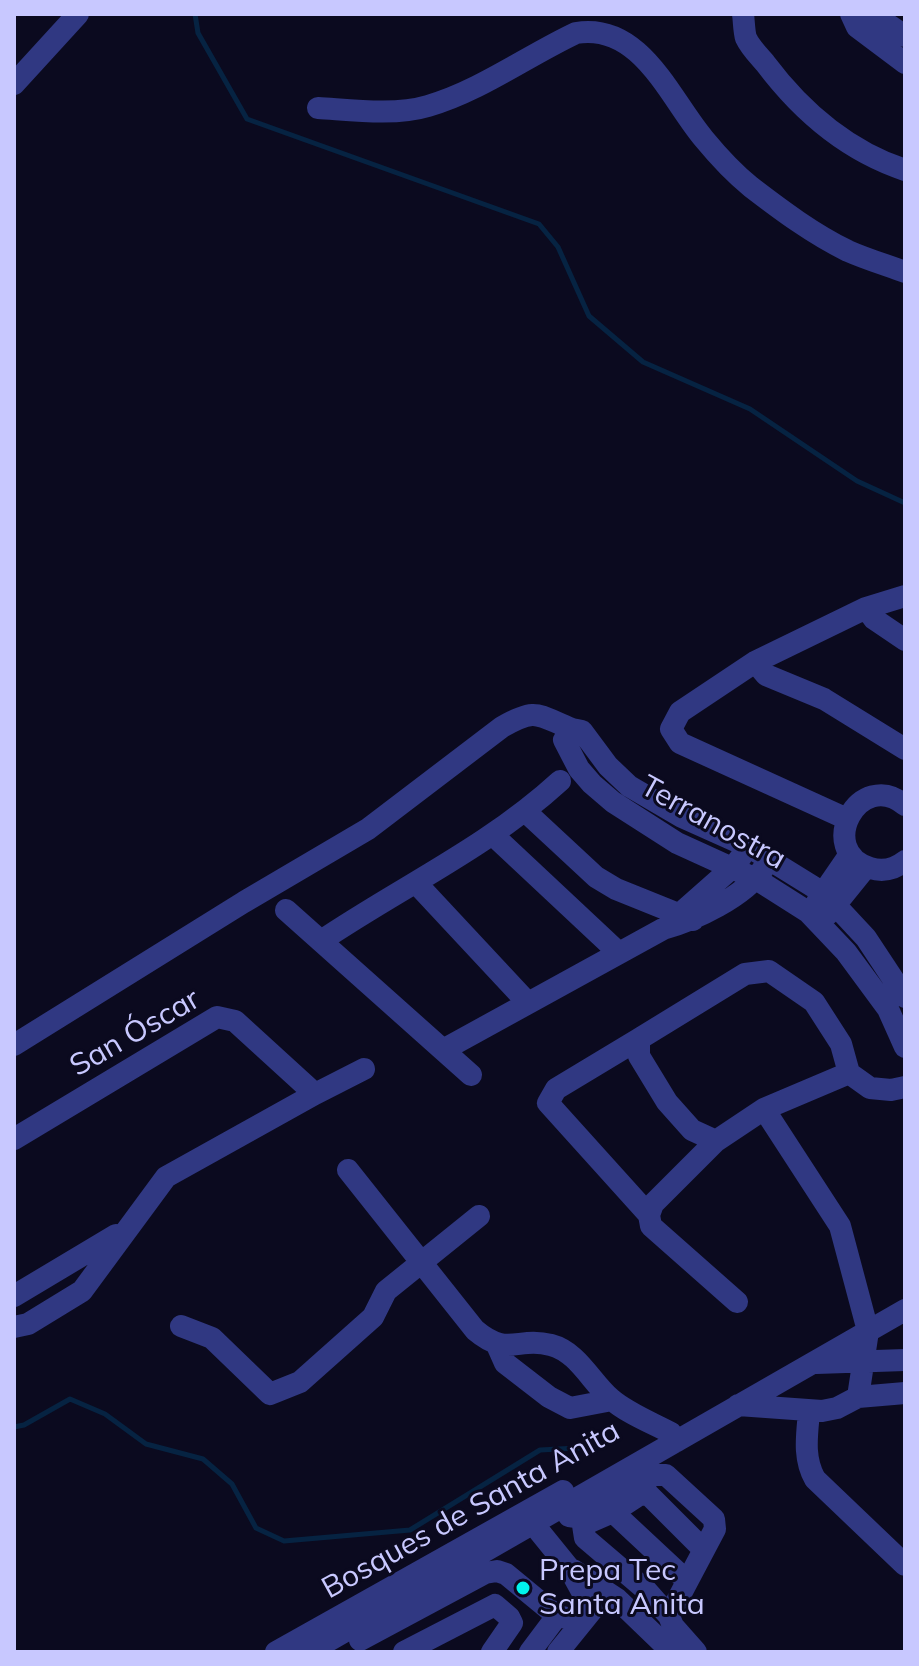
<!DOCTYPE html>
<html>
<head>
<meta charset="utf-8">
<style>
	body { margin:0 }
	#map { position:relative; width:919px; height:1666px; overflow:hidden; background:#0b0a1f; font-family:Mulish,sans-serif }
	canvas { display:block }
	.frame { position:absolute; inset:0; border:16px solid #c8c8ff; pointer-events:none }
</style>
</head>
<body>
<div id="map">
<canvas width="919" height="1666"></canvas>
<div class="frame"></div>
</div>
<script>
const context = document.querySelector('canvas').getContext('2d');
context.lineJoin = 'round';
function stroke(path, color, width, dash) {
  context.strokeStyle = color;
  context.lineWidth = width;
  context.lineCap = dash ? 'butt' : 'round';
  context.setLineDash(dash || []);
  context.stroke(path);
}
function drawText(font, color, halo, rows, align = 'center') {
  context.font = font + ' Mulish,sans-serif';
  context.lineWidth = 6;
  context.setLineDash([]);
  context.textBaseline = 'middle';
  context.strokeStyle = halo;
  context.fillStyle = color;
  for (const [text, x, y, turn = 0] of rows) {
    context.save();
    context.translate(x, y);
    context.rotate((+turn || 0) * Math.PI / 180);
    context.textAlign = isNaN(turn) ? turn : align;
    if (halo) context.strokeText(text, 0, 0);
    context.fillText(text, 0, 0);
    context.restore();
  }
}
stroke(new Path2D(`
	M 195,14 L 198,33 L 247,119 L 539,224 L 558,247 L 589,316 L 643,362 L 750,409 L 857,481 L 905,503
	M 14,1427 L 24,1425 L 70,1399 L 105,1414 L 146,1444 L 203,1459 L 232,1484 L 256,1528 L 284,1541 L 410,1530 L 540,1450 L 596,1447`), '#062342', 5);
stroke(new Path2D(`
	M 743,14 C 744,21 744,32 746,38 C 750,47 759,56 765,63 C 801,111 848,151 905,170
	M 851,14 L 857,27 L 905,63
	M 873,14 L 905,36
	M 14,84 L 78,14
	M 318,108 C 351,110 395,116 428,106 C 480,91 527,56 576,33 C 641,22 670,99 704,139 C 718,156 735,174 751,187 C 781,210 813,234 848,251 C 866,259 886,265 905,272
	M 866,608 L 874,619 L 905,640
	M 755,662 L 766,675 L 824,699 L 905,749
	M 905,805 C 859,767 815,851 870,868 C 883,872 895,869 905,861
	M 526,812 L 596,877 L 616,889 L 693,920
	M 847,819 L 680,743 L 671,729 L 680,712 L 755,662 L 866,608 L 905,596
	M 493,835 L 619,953
	M 417,884 L 528,1003
	M 817,902 L 850,854
	M 286,910 L 471,1075
	M 828,914 L 866,867
	M 673,920 L 733,867 L 741,857
	M 321,941 C 401,887 488,847 560,781
	M 905,997 L 866,938 L 825,894 L 749,847 L 682,817 L 629,786 L 608,766 L 582,731 L 572,729 L 564,740 L 579,769 L 592,784 L 613,802 L 677,843 L 756,879 L 808,912 L 846,952 L 888,1009 L 905,1047
	M 639,1039 L 556,1089 L 548,1103 L 649,1215
	M 14,1045 L 244,902 L 368,829 L 502,727 C 537,707 537,715 572,729
	M 443,1050 L 663,929 C 695,920 744,897 763,869
	M 849,1073 L 764,1109 L 716,1141 L 692,1130 L 667,1102 L 639,1056 L 639,1039 L 745,974 L 769,971 L 814,1002 L 841,1044 L 849,1073 L 870,1088 L 891,1090 L 905,1087
	M 315,1094 L 364,1069
	M 764,1109 L 840,1226 L 868,1331 L 858,1397
	M 14,1139 L 217,1017 L 235,1021 L 315,1094 L 166,1177 L 82,1291 L 28,1324 L 14,1327
	M 716,1141 L 653,1204 L 649,1215 L 651,1226 L 737,1302
	M 348,1170 L 475,1330 C 508,1358 517,1336 551,1345 C 578,1352 591,1382 611,1399 C 627,1413 652,1423 671,1433 L 677,1441
	M 14,1296 L 116,1235
	M 181,1326 L 212,1338 L 270,1394 L 300,1382 L 373,1317 L 386,1291 L 479,1216
	M 497,1345 L 505,1363 L 549,1397 L 570,1408 L 612,1400
	M 816,1363 L 905,1360
	M 738,1405 L 822,1411 L 837,1408 L 858,1397 L 905,1393
	M 809,1412 C 807,1435 803,1458 815,1479 L 905,1565
	M 613,1512 L 687,1581
	M 526,1515 L 569,1568 L 592,1610 L 558,1652
	M 569,1516 L 576,1517 L 654,1475 L 666,1475 L 714,1519 L 715,1529 L 669,1616 L 673,1626 L 696,1652
	M 573,1570 L 617,1599 L 672,1652
	M 669,1616 L 646,1590 L 585,1538 L 583,1525 L 613,1512 L 639,1495 L 648,1494 L 704,1550
	M 360,1640 L 485,1573 L 497,1571 L 506,1574 L 557,1616 L 583,1621
	M 276,1652 L 563,1491
	M 309,1652 L 905,1310
	M 404,1652 L 495,1605 L 509,1617 L 512,1623 L 492,1652
	M 530,1652 L 557,1616`), '#303882', 22);
for (const [x, y, r, color] of [
	[523,1588,8,"#00f3ec"]
]) {
  const dot = new Path2D();
  dot.arc(x, y, r, 0, 2 * Math.PI);
  context.fillStyle = color;
  context.fill(dot);
  stroke(dot, '#0b0a1f', 3);
}
drawText('30px', '#c8c8ff', '#0b0a1f', [
	["Terranostra",713,823,29],
	["San Óscar",135,1033,-30],
	["Bosques de Santa Anita",471,1510,-29]
]);
drawText('30px', '#c8c8ff', '#0b0a1f', [
	["Prepa Tec",539,1571],
	["Santa Anita",539,1605]
], 'left');
</script>
</body>
</html>
